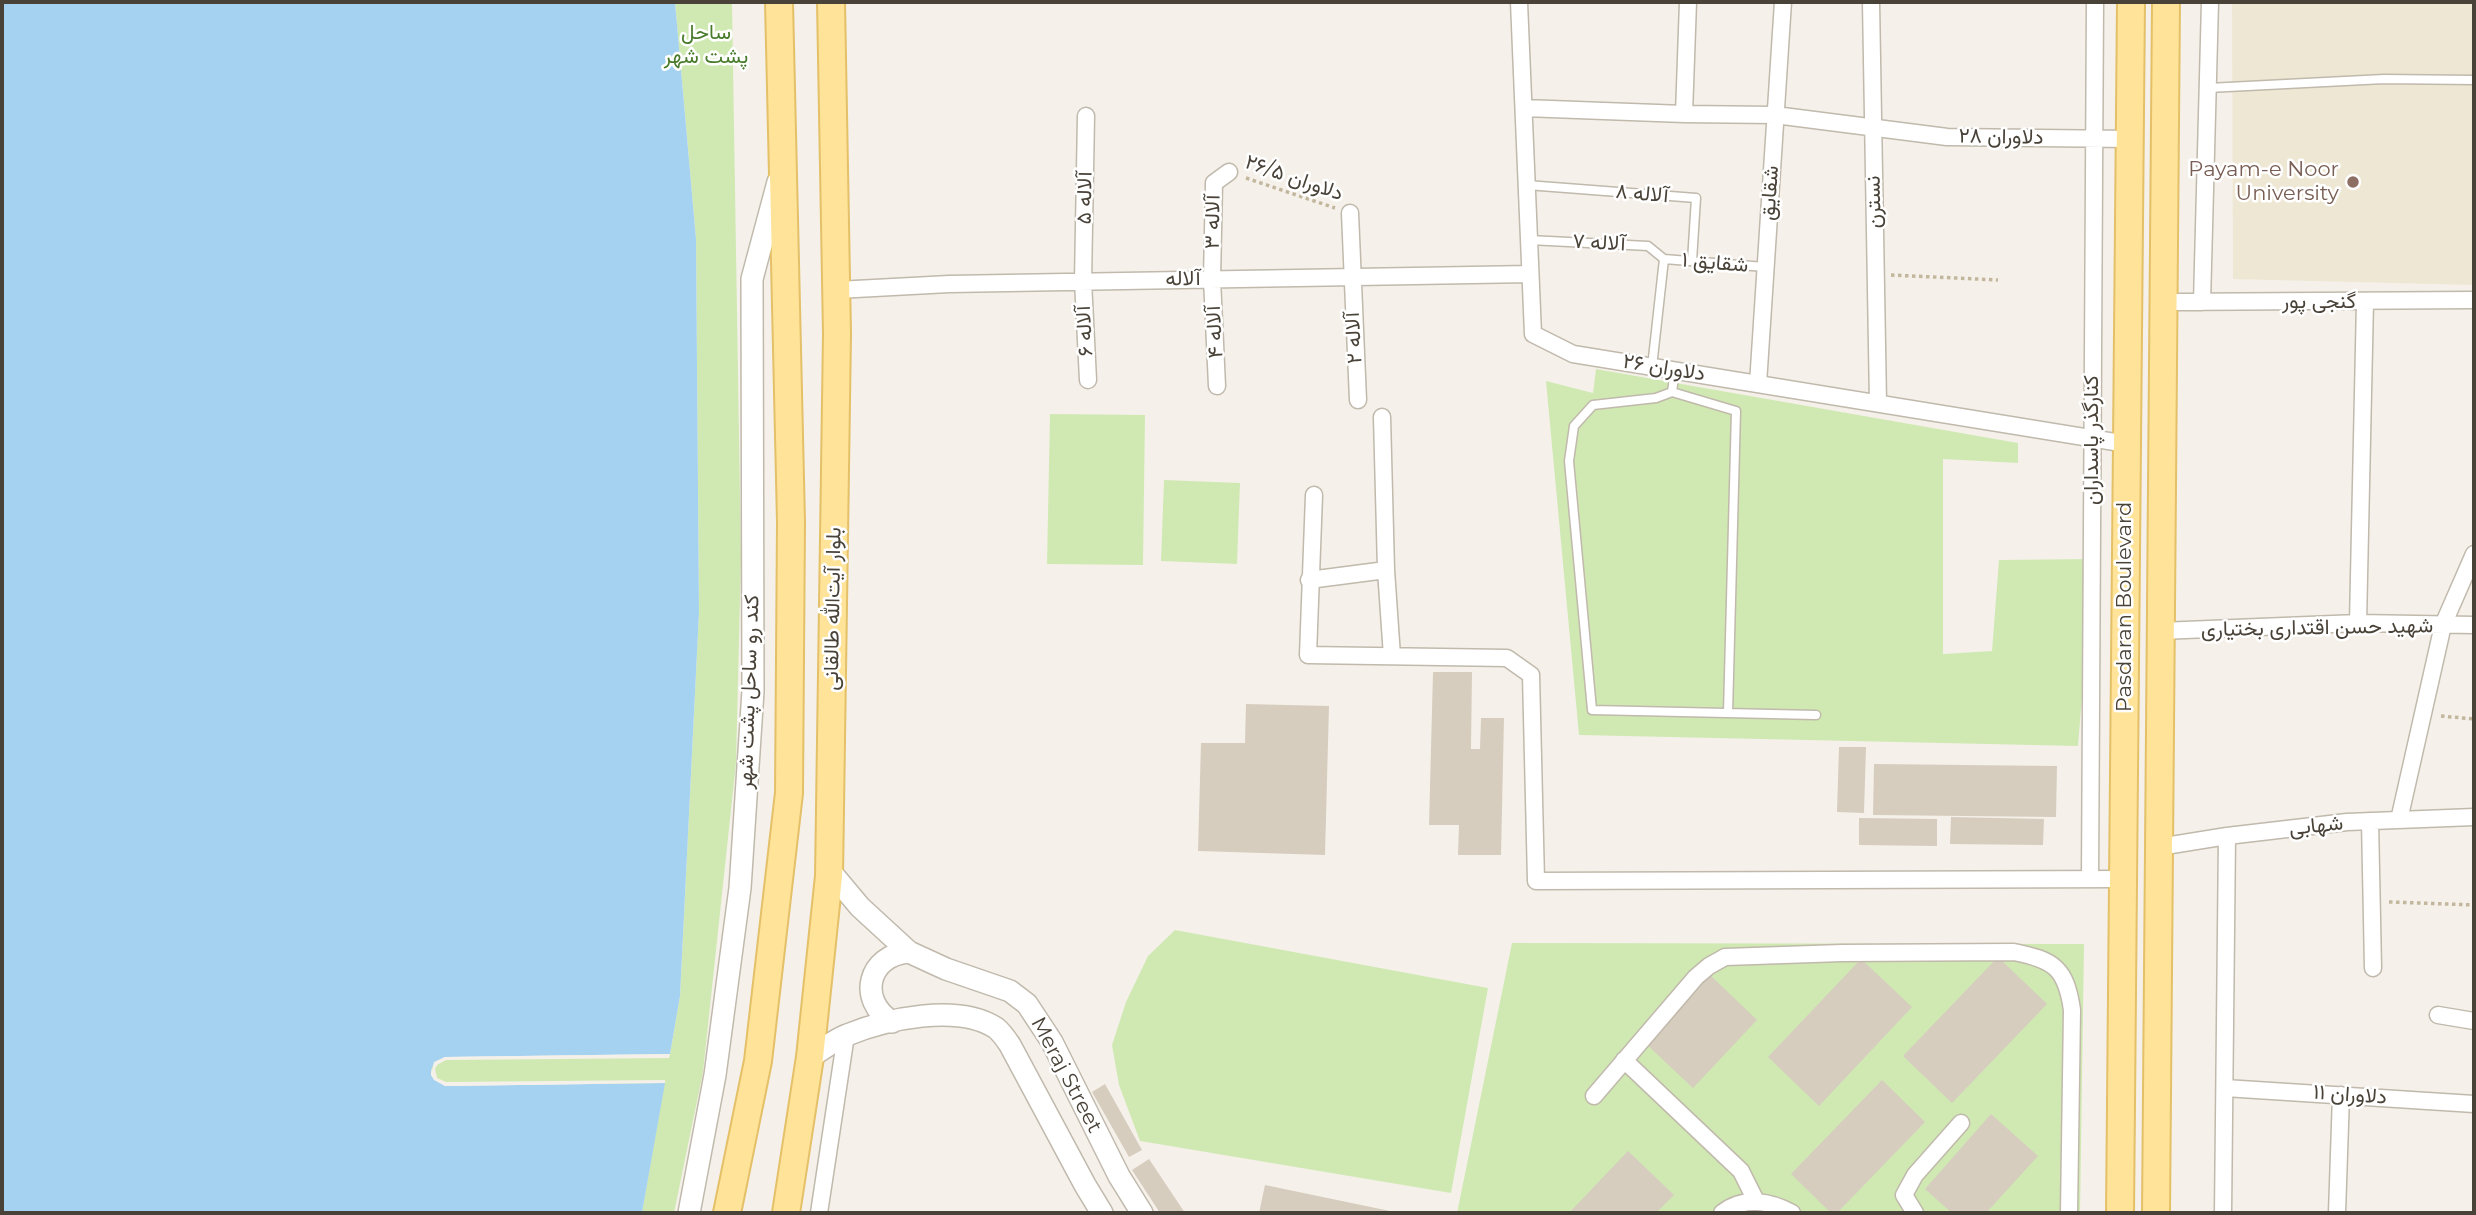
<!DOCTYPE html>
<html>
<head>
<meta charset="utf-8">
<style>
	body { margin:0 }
	#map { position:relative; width:2476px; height:1215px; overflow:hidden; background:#f5f1ea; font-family:Montserrat,sans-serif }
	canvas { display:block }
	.frame { position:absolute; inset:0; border:4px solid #494238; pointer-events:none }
</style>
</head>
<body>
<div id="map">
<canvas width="2476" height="1215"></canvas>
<div class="frame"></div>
</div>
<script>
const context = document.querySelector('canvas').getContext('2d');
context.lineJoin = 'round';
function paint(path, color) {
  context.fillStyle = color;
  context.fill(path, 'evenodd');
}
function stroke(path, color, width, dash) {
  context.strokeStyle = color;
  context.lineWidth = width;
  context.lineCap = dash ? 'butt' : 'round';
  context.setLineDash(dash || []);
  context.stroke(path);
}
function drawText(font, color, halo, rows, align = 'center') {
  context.font = font + ' Montserrat,Vazirmatn,sans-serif';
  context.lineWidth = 5;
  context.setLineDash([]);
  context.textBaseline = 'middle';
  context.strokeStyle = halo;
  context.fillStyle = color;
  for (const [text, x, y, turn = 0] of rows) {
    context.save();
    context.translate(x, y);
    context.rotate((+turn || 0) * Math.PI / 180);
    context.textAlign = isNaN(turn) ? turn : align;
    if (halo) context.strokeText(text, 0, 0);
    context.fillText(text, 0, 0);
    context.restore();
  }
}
paint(new Path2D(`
	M 2232,2 L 2474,2 L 2474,285 L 2233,279 Z`), '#eee7d4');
paint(new Path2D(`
	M 675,2 L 732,2 L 741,558 L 736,763 L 703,1072 L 674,1213 L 642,1213 L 664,1084 L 439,1084 L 431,1068 L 439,1058 L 670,1054 L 680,996 L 699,612 L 696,239 Z
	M 1596,369 L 2018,443 L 2018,463 L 1943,459 L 1943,654 L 1992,651 L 1999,560 L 2093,559 L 2078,746 L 1579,735 L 1546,381 L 1593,393 Z
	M 1050,414 L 1145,415 L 1143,565 L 1047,564 Z
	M 1164,480 L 1240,483 L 1237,564 L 1161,561 Z
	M 1175,930 L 1488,988 L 1451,1193 L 1140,1141 L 1119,1085 L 1112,1045 L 1126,1002 L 1148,956 Z
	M 1512,943 L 2084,944 L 2080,1213 L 1457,1213 Z`), '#d0e9b3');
paint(new Path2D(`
	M 2,2 L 675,2 L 696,239 L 699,612 L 680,996 L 670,1054 L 445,1057 C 436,1061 431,1064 431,1075 L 445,1086 L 665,1083 L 642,1213 L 2,1213 Z`), '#a6d2f1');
paint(new Path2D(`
	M 670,1054 L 669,1058 L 446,1060 L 437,1065 L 435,1069 L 437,1078 L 446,1082 L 665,1080 L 665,1083 L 445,1086 L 434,1080 L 431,1075 L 434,1062 L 445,1057 Z`), '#f5f1ea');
paint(new Path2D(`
	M 1433,672 L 1472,672 L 1471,749 L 1480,749 L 1481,718 L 1504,718 L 1501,855 L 1458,855 L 1459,825 L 1429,825 Z
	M 1246,704 L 1329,706 L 1325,855 L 1198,851 L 1201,743 L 1245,743 Z
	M 1839,747 L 1866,747 L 1864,813 L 1837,812 Z
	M 1874,764 L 2057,766 L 2056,817 L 1873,815 Z
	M 1951,817 L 2044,819 L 2043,845 L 1950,844 Z
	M 1859,818 L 1937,819 L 1937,846 L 1859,845 Z
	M 1998,957 L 2047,1004 L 1952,1103 L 1903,1056 Z
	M 1861,959 L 1912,1007 L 1819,1106 L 1768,1057 Z
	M 1709,974 L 1757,1020 L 1693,1088 L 1644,1042 Z
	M 1882,1080 L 1925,1122 L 1837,1213 L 1831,1213 L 1791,1174 Z
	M 1105,1084 L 1142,1150 L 1129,1157 L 1092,1092 Z
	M 1991,1114 L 2038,1156 L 1986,1213 L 1952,1213 L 1925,1189 Z
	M 1628,1151 L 1674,1195 L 1656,1213 L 1569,1213 Z
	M 1149,1159 L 1185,1213 L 1160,1213 L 1132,1170 Z
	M 1265,1185 L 1390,1211 L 1390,1213 L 1259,1213 Z`), '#d6cdbf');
const service = new Path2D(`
	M 2208,88 L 2384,79 L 2474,80
	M 1527,185 L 1696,198 L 1692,261
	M 1529,240 L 1648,246 L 1664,259
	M 1664,259 L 1765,267
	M 1652,367 L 1664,259
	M 1675,370 L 1672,392 L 1656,398 L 1593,405 L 1574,426 L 1569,461 L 1592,710 L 1816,715
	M 1672,392 L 1736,411 L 1728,713`);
const minor = new Path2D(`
	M 1519,2 L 1533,334 L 1573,354 L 2127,444
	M 1871,2 L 1878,403
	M 1524,108 L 1684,114 L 1688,2
	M 1684,114 L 1775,115 L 1947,137 L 2130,139
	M 1086,116 L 1083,281 L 1088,380
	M 1350,213 L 1358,400
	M 837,290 L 949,284 L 1530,274
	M 2163,302 L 2474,300
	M 2202,302 L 2210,2
	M 1758,384 L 1783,2
	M 1217,386 L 1212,279 L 1214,183 L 1229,172
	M 1382,417 L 1386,570 L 1392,656
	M 1314,495 L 1308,655 L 1507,658 L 1531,675 L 1536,881 L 2123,879
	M 1309,580 L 1386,570
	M 2358,623 L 2365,301
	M 2160,631 L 2358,623 L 2474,625
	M 2399,820 L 2443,625 L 2474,554
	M 2370,821 L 2373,968
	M 2159,847 L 2227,836 L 2347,822 L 2474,817
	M 2090,879 L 2095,2
	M 2438,1015 L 2474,1021
	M 1624,1060 L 1741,1171 L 1756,1201
	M 2225,1088 L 2474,1104
	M 1594,1096 L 1696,977 L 1709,966 L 1725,957 L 1842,953 L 2014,952 C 2054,960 2066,968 2072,1010 L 2069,1213
	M 819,1213 L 846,1035
	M 1722,1213 C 1743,1196 1771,1201 1792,1213
	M 1915,1213 L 1904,1195 L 1915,1175 L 1961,1123
	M 2223,1213 L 2227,836
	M 2337,1213 L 2341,1095`);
const tertiary = new Path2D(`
	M 829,870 L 860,907 L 909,952 L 946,969 L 1010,991 L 1027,1004 L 1052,1042 L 1119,1176 L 1142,1213
	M 892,1022 C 857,1000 868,955 909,952
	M 810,1057 C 822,1050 834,1040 847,1035 C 886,1019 958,1003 996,1028 C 1001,1032 1006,1039 1010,1045 L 1085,1185 L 1102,1213
	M 689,1213 L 715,1075 L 740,888 L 753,691 L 752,279 L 778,182`);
const primary = new Path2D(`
	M 727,1213 L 758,1061 L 789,793 L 791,522 L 779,2
	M 786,1213 L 810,1057 L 829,876 L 837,334 L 831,2
	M 2120,1213 L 2131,2
	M 2156,1213 L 2166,2`);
stroke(service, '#c0b9ac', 11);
stroke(minor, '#c0b9ac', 19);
stroke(tertiary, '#c0b9ac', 24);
stroke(primary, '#e4c068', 30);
stroke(new Path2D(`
	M 1246,178 L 1335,208
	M 1891,275 L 1998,280
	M 2441,716 L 2474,719
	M 2389,902 L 2474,905`), '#c2b69d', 3.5, [3.5, 3.5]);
stroke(service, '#fff', 8);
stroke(minor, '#fff', 16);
stroke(tertiary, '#fff', 21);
stroke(primary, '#fee399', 26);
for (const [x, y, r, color] of [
	[2353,182,7,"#8d6e63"]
]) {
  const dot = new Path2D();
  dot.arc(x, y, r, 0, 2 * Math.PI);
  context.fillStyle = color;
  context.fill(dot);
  stroke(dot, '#fff', 2.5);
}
drawText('21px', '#487b2a', '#fff', [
	["ساحل",706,33],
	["پشت شهر",706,57]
]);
drawText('21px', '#494238', '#fff', [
	["دلاوران ۲۸",2001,137,1],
	["دلاوران ۲۶/۵",1294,178,19],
	["شقایق",1770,193,-86],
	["آلاله ۸",1642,194,5],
	["آلاله ۵",1085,198,-89],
	["نسترن",1874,202,-91],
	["آلاله ۳",1213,222,-89],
	["آلاله ۷",1599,243,3],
	["شقایق ۱",1715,263,5],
	["آلاله",1183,279,-1],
	["گنجی پور",2319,302],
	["آلاله ۶",1085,331,-93],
	["آلاله ۴",1215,332,-93],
	["آلاله ۲",1354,338,-93],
	["دلاوران ۲۶",1664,368,9],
	["کنارگذر پاسداران",2092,440,-90],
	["Pasdaran Boulevard",2125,607,-90],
	["بلوار آیت‌الله طالقانی",833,609,-89],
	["شهید حسن اقتداری بختیاری",2317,628,-1],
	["کند رو ساحل پشت شهر",749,692,-88],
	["شهابی",2316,826,-6],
	["Meraj Street",1066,1075,62],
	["دلاوران ۱۱",2350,1095,4]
]);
drawText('21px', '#785e54', '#fff', [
	["Payam-e Noor",2339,170],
	["University",2339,194]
], 'right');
</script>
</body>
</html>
